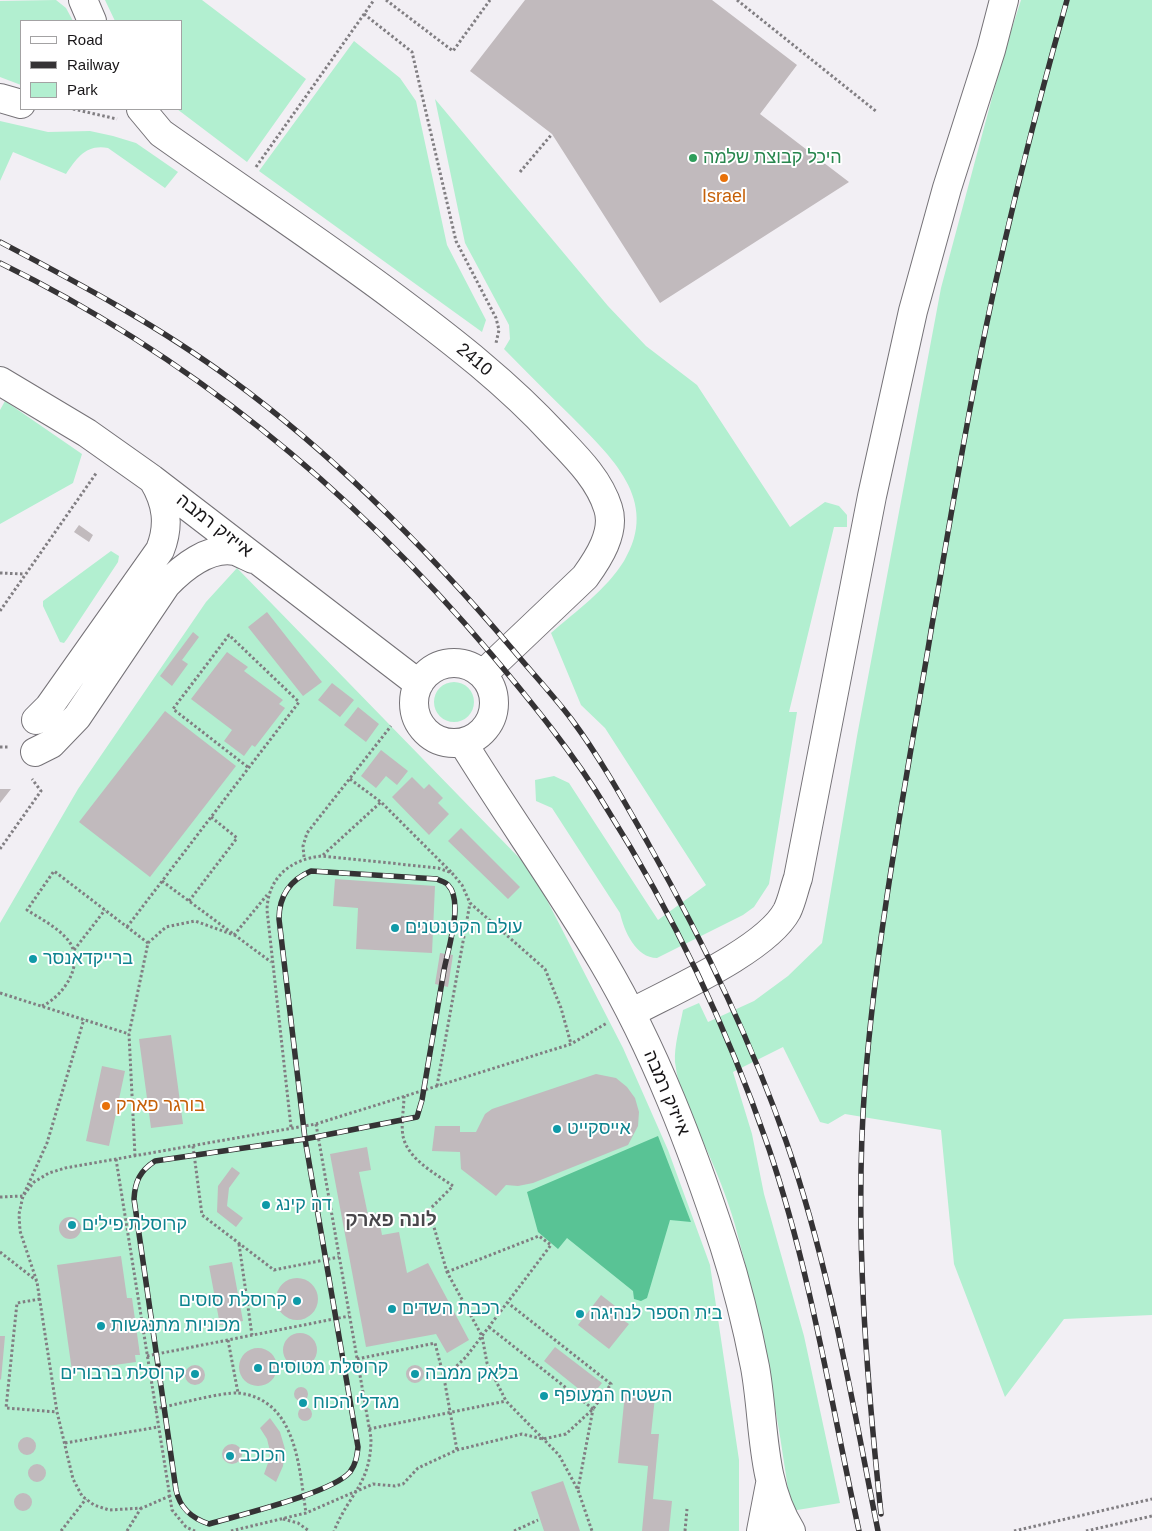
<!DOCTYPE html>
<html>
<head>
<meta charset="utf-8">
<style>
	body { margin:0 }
	#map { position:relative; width:1152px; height:1531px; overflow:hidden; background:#f2eff4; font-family:Helvetica,sans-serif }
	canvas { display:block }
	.legend { position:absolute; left:20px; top:20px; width:162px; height:90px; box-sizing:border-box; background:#fff; border:1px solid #a3a2a3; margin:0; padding:6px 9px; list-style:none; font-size:15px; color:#181618 }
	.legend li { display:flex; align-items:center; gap:10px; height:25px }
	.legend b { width:25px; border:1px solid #a3a2a3 }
</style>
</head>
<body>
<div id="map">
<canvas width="1152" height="1531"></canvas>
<ul class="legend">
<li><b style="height:6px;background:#fff"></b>Road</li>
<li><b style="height:6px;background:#353335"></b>Railway</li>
<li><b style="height:14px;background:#b2efd0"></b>Park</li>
</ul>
</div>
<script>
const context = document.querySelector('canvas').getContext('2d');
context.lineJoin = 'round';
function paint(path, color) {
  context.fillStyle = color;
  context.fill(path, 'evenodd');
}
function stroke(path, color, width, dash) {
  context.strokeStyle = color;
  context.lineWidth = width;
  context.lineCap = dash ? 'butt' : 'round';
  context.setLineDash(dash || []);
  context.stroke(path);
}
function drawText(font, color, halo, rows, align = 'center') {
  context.font = font + ' Helvetica,Heebo,sans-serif';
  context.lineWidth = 4;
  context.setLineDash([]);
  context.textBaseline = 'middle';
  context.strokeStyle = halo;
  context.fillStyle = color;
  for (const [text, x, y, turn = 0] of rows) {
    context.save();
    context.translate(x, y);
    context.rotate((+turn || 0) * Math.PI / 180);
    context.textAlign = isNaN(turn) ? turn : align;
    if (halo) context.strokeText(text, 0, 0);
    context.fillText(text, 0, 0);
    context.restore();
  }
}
paint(new Path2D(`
	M 56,0 L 66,8 L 73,21 L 21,21 L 21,85 L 0,77 L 0,1 Z
	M 105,0 L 202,0 L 306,79 L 247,162 L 177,109 L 181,109 L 181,21 L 115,21 Z
	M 1021,0 L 1152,0 L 1152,1315 L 1064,1319 L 1005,1397 L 954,1264 L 941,1130 L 845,1114 L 828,1124 L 820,1122 L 783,1047 L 733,1072 L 752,1134 L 764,1194 L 804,1336 L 840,1503 L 791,1511 C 778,1414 761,1320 735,1225 C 727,1197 716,1170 704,1144 C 692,1119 678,1090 675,1062 C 674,1046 680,1026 683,1010 L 699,1003 L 708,1022 L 754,1001 L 788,976 L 822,943 L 857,736 L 941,288 L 1004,53 Z
	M 354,41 L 400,78 L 416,101 L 447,245 L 486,320 L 482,332 L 259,171 Z
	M 435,99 L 608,306 L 646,346 L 697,385 L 790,527 L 825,502 L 839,506 L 847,515 L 847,527 L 834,527 L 789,712 L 797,712 L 769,884 L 754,907 L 743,915 L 657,958 C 636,958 624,931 620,913 L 552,808 L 536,801 L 535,780 L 554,776 L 569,783 L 658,920 L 706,885 L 605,728 L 581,705 L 551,633 C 576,611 606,590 624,561 C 661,500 610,456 571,416 C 548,394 526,371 504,349 L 510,339 L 509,325 L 465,243 Z
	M 0,121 L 48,132 L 90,131 L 113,136 L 136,143 L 178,172 L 165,188 L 108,148 C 86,144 77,158 66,174 L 13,152 L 0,181 Z
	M 5,401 L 82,454 L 73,483 L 0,524 L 0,410 Z
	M 111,551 L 119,556 L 118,562 L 67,639 L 64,643 L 60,642 L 43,606 L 43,601 Z
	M 237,568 L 532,871 L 623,1048 L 668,1150 L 710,1265 L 739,1460 L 739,1531 L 0,1531 L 0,923 L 78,789 L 206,602 Z
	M434 702a20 20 0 1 1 40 0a20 20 0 1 1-40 0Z`), '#b2efd0');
paint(new Path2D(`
	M 658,1136 L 691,1222 L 670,1220 L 647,1298 L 641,1301 L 634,1299 L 633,1291 L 567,1238 L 558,1249 L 538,1232 L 527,1192 Z`), '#59c395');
paint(new Path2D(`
	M 525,0 L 712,0 L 797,65 L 760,114 L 849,182 L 660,303 L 552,134 L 470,71 Z
	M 79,525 L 93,535 L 89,542 L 74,532 Z
	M 267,612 L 322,682 L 303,696 L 248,627 Z
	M 193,632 L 199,637 L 182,660 L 188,664 L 172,686 L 160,676 Z
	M 227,652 L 248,667 L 244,671 L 283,700 L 279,704 L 285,708 L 255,747 L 252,745 L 244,756 L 224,741 L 232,730 L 191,699 Z
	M 332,683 L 354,700 L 340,717 L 318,700 Z
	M 358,707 L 379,724 L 366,742 L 344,725 Z
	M 165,711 L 236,766 L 150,877 L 79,822 Z
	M 381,750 L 408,771 L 397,785 L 386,776 L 376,788 L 361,776 Z
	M 412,777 L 424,789 L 429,784 L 443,798 L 438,803 L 449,814 L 429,835 L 392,797 Z
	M 0,789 L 11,789 L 0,803 Z
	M 461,828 L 520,887 L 508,899 L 448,841 Z
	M 335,879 L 435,886 L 432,953 L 356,949 L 358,908 L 333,906 Z
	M 440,953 L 453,955 L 448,987 L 435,984 Z
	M 171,1035 L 183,1124 L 151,1128 L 139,1039 Z
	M 102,1066 L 125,1071 L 109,1146 L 86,1141 Z
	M 596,1074 L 616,1078 L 627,1087 L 635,1098 L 639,1112 L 638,1126 L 628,1145 L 533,1183 L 518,1186 L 506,1185 L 496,1196 L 461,1169 L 460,1152 L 432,1151 L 435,1126 L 460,1126 L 460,1132 L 476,1132 L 485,1114 L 492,1109 Z
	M 367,1147 L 371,1170 L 359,1172 L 368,1215 L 378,1213 L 382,1235 L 399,1232 L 407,1273 L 428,1263 L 469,1340 L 447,1353 L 436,1334 L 366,1347 L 330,1154 Z
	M 232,1167 L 240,1173 L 229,1188 L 227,1206 L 243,1218 L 236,1227 L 217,1212 L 218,1186 Z
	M59 1228a11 11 0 1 1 22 0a11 11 0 1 1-22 0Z
	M 121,1256 L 127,1298 L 132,1298 L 140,1355 L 135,1355 L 136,1362 L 72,1371 L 57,1265 Z
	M 232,1262 L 243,1321 L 220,1325 L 209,1266 Z
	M276 1299a21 21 0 1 1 42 0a21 21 0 1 1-42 0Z
	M 601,1295 L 624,1313 L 620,1318 L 629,1324 L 609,1349 L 578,1325 Z
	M283 1350a17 17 0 1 1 34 0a17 17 0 1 1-34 0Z
	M 0,1336 L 5,1336 L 1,1380 L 0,1379 Z
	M 555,1347 L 602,1383 L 590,1398 L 544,1361 Z
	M239 1367a19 19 0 1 1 38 0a19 19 0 1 1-38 0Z
	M406 1374a9 9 0 1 1 18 0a9 9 0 1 1-18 0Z
	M185 1375a10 10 0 1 1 20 0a10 10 0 1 1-20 0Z
	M294 1394a7 7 0 1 1 14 0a7 7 0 1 1-14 0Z
	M 625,1393 L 655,1397 L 651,1434 L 659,1434 L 653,1499 L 672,1501 L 669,1531 L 642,1531 L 648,1466 L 618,1463 Z
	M298 1414a7 7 0 1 1 14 0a7 7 0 1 1-14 0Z
	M 270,1418 L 280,1432 L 285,1449 L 283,1466 L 276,1482 L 264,1474 L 268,1463 L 270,1451 L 267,1439 L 260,1428 Z
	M18 1446a9 9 0 1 1 18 0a9 9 0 1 1-18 0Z
	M222 1454a10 10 0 1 1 20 0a10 10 0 1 1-20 0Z
	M28 1473a9 9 0 1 1 18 0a9 9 0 1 1-18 0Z
	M 563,1481 L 580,1531 L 544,1531 L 531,1492 Z
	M14 1502a9 9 0 1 1 18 0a9 9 0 1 1-18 0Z`), '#c1babd');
const minor = new Path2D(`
	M 83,0 L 92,21
	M 0,98 L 21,104
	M 141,109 L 161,133 C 240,189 321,242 398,300 C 454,342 508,384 555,435 C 576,457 599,479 608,508 C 616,532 598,559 585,577 L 483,674
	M 0,381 L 87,433 L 152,479 L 419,684
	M414 703a40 40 0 1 1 80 0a40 40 0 1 1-80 0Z
	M 36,720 L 49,707 L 160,550 C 170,525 167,503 153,480
	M 463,743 C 508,816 559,887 603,962 C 655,1050 692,1148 724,1245 C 737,1285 747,1326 755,1367 C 765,1422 760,1482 791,1531
	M 35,752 L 51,744 L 77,717 L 166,585 C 182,568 209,546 235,551 C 241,553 248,557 253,559
	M 631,1013 C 672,991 766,950 787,911 C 792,901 794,889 798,878 L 872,496 L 913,311 L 947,188 L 991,50 L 1004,0
	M 761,1531 L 770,1484`);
stroke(minor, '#757277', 30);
stroke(new Path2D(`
	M 386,0 L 453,51 L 490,0
	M 737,0 L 877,112
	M 364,14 L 412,52 L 456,241 L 496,318 L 499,330 L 496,343
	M 73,109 L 117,119
	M 256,167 L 374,0
	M 520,172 L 552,134
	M 0,573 L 24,574
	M 0,611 L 97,472
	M 0,747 L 9,747
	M 350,779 L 381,802 L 452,873
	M 0,849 L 41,791 L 32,779
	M 323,855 L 381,802
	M 304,857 L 303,846 L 307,833 L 391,726
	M 162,881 L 271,962
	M 189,901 L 237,838 L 211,817
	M 127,927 L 299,702 L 229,635 L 173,709 L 249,768
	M 74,950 L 105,910
	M 0,993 L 129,1034
	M 42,1006 C 64,996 86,963 68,940 C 57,927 41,919 27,910 L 54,871 L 148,943
	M 437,1086 L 470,903
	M 404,1096 C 404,1109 400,1128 404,1140 C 411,1161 436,1174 453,1186 L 429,1210 L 447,1272 L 482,1336 L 487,1363 L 506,1401 L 559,1455 L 578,1490 L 592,1531
	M 316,1124 L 371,1438 C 371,1484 350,1492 334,1531
	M 291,1127 L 267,910 C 268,877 291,859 322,856 L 438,868 L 452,873 L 462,885 L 470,903 L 545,969 L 561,1008 L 571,1044
	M 193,1146 L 202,1215 L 274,1270 L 339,1257
	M 135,1156 L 129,1034 L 148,943 L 166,927 L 195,921 L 234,935 L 267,895
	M 116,1159 L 172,1510 L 186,1527 L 195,1531
	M 0,1197 L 23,1196 L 47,1143 L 84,1019
	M 239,1244 L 252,1335
	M 0,1252 L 37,1281
	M 447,1272 L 539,1236 L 551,1245 L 466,1357 L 444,1378 L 457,1450
	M 40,1299 L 17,1303 L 6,1408 L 57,1412
	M 489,1327 L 593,1409
	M 228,1340 L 238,1393
	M 147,1356 L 349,1316
	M 357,1359 L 435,1343 L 444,1378
	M 155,1409 C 174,1405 222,1392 238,1393 C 297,1399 299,1468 306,1513
	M 369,1429 L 506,1401
	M 65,1443 L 158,1427
	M 578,1489 L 593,1409
	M 170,1496 L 142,1508 L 109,1510 L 94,1505 L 82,1496 L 73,1479 L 57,1412 L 37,1282 L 20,1231 L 19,1214 L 23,1196 L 34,1182 L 49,1173 L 65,1168 L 316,1124 L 571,1044 L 607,1023
	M 283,1519 L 298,1523 L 309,1531
	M 61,1531 L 86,1499
	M 127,1531 L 141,1508
	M 231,1531 L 306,1513 L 373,1484 L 395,1486 L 403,1484 L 418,1468 L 457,1450 L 522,1434 L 543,1439 L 566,1434 L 593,1409 L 611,1384 L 508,1303
	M 514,1531 L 538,1520
	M 685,1531 L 687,1509
	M 1014,1531 L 1152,1499
	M 1086,1531 L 1152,1516`), '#817e82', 3, [2.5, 2.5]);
stroke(minor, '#fff', 28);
const rail = new Path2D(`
	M 0,242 C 80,284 159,326 232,380 C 337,457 430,552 514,651 C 533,674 554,696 572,720 C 601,759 625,803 649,845 C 703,941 750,1038 786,1141 C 830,1267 852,1401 878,1531
	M 0,263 C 192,357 355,493 492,655 C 533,704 574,754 607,809 C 674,915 728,1030 769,1149 C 811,1273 831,1403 859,1531
	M 444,970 L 422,1100 L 417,1117 L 305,1139 L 155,1161 C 140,1171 135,1181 134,1199 L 176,1490 C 180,1508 191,1518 209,1524 C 239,1515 332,1493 350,1472 C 356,1464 357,1456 358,1447 L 305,1139 L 279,919 C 279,895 290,880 311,871 L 437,879 C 440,881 446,882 448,885 C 464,901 448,949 444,970
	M 881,1514 C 866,1371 854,1227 865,1083 C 877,929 907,777 932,625 C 947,539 961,453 978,367 C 1002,243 1033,121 1067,0`);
stroke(rail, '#353335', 5.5);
stroke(rail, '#fff', 4, [11]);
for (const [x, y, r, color] of [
	[693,158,5,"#2e9e5b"],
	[724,178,5,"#e8710a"],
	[395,928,5,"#0f9aa8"],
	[33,959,5,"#0f9aa8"],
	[106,1106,5,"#e8710a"],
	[557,1129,5,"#0f9aa8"],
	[266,1205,5,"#0f9aa8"],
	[72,1225,5,"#0f9aa8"],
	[297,1301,5,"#0f9aa8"],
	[392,1309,5,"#0f9aa8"],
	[580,1314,5,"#0f9aa8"],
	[101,1326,5,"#0f9aa8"],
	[258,1368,5,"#0f9aa8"],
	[195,1374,5,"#0f9aa8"],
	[415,1374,5,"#0f9aa8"],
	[544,1396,5,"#0f9aa8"],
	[303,1403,5,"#0f9aa8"],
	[230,1456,5,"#0f9aa8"]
]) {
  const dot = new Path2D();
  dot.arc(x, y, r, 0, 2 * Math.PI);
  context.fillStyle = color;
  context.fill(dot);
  stroke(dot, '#fff', 2);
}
drawText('18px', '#27864d', '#fff', [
	["היכל קבוצת שלמה",703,158]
], 'left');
drawText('18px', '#c56008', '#fff', [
	["Israel",724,197],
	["בורגר פארק",116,1106,"left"]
]);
drawText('18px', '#181618', '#fff', [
	["2410",474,360,40],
	["אייזיק רמבה",214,526,38],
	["אייזיק רמבה",666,1093,67]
]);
drawText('18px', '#0d838f', '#fff', [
	["עולם הקטנטנים",405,928],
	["ברייקדאנסר",43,959],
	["אייסקייט",567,1129],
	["דה קינג",276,1205],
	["קרוסלת פילים",82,1225],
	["קרוסלת סוסים",287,1301,"right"],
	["רכבת השדים",402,1309],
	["בית הספר לנהיגה",590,1314],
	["מכוניות מתנגשות",111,1326],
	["קרוסלת מטוסים",268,1368],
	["קרוסלת ברבורים",185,1374,"right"],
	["בלאק ממבה",425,1374],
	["השטיח המעופף",554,1396],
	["מגדלי הכוח",313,1403],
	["הכוכב",240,1456]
], 'left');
drawText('bold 19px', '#49474b', '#fff', [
	["לונה פארק",391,1221]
]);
</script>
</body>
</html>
